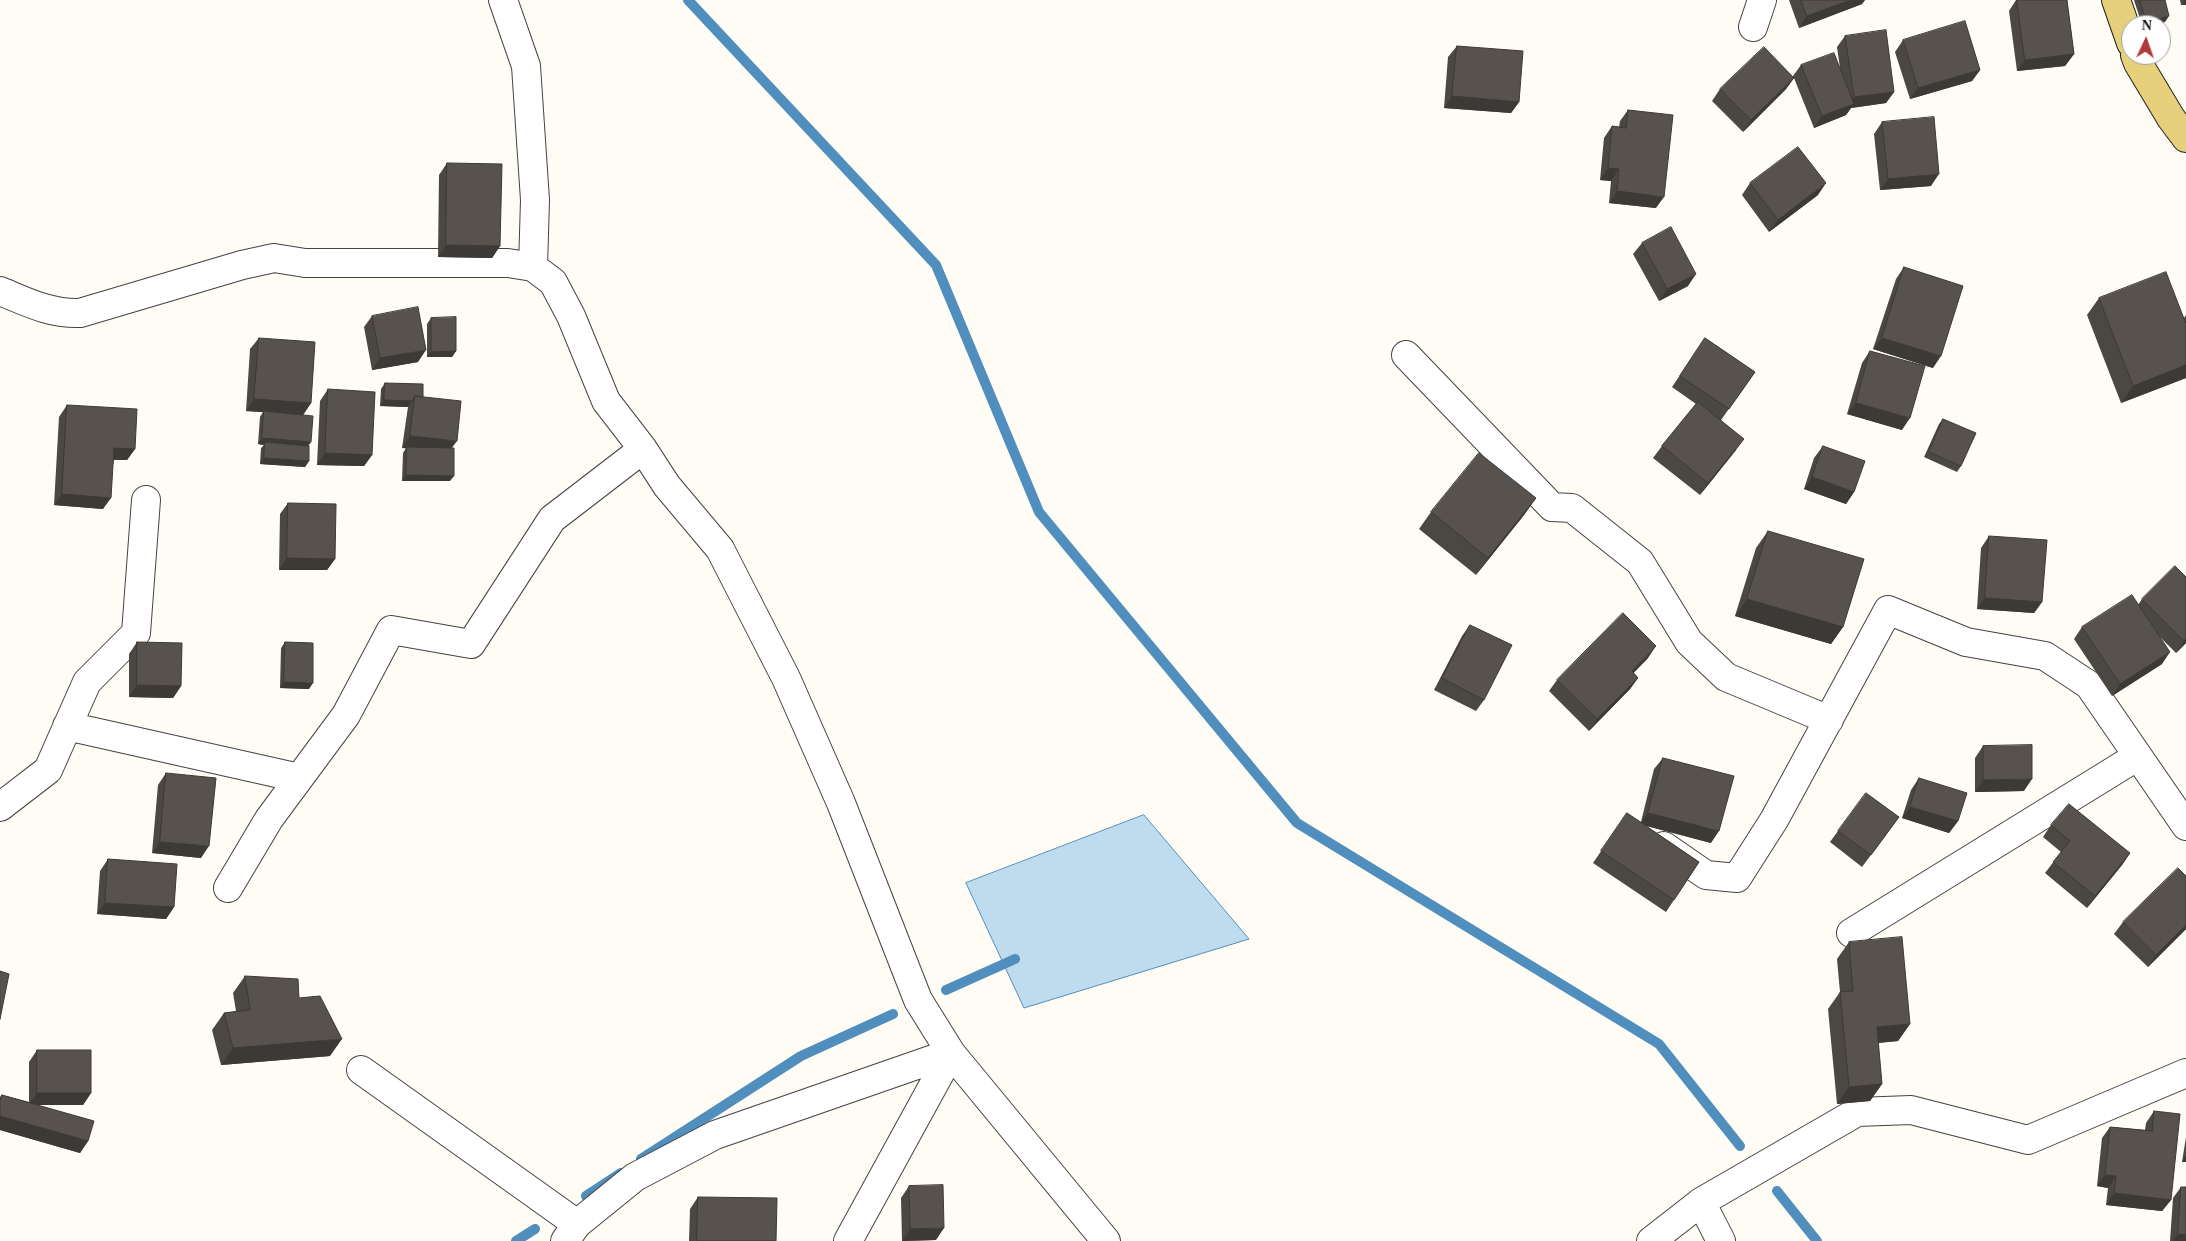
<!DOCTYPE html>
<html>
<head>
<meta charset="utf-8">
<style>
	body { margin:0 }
	#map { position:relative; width:2186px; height:1241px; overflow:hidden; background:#fefcf4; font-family:"Times New Roman",serif }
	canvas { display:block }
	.north { position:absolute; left:2121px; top:15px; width:50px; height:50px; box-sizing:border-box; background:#fff; border:1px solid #9f9f9f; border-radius:50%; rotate:3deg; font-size:14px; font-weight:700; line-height:20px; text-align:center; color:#101010 }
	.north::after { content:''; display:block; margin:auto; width:18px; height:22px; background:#af393b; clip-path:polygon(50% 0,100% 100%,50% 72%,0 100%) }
</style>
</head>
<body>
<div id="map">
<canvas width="2186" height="1241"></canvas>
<div class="north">N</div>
</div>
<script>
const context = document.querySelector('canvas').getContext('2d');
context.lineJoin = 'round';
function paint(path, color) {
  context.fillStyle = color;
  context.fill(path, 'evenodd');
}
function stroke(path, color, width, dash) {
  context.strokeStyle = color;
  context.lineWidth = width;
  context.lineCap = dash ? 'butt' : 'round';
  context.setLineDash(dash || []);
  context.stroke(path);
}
const water = new Path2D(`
	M 1144,815 L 1249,939 L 1024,1008 L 966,883 Z`);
paint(water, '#bfdcef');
stroke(water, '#4f8ebd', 1);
stroke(new Path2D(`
	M 688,0 L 936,265 L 1039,512 L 1297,823 L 1659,1044 L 1740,1146
	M 946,990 L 1015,959
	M 641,1159 L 801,1056 L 893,1014
	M 1777,1191 L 1817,1241
	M 586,1196 L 621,1173
	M 516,1241 L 535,1229`), '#4f8ebd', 10);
const minor = new Path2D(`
	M 503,0 L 526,66 L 535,200 L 533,267
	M 1753,27 L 1762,0
	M 0,291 C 27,302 50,314 80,313 L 242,265 L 274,258 L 305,263 L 508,263 L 533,267 L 553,282 L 571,316 L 606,401 L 643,449 L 667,486 L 720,549 L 786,678 L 841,803 L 918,1000 L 951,1053 L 848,1241
	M 1406,355 L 1552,507 L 1572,508 L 1640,562 L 1689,642 L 1726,677 L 1829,720
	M 67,726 L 299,778
	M 0,807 L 48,770 L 87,682 L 136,633 L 146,500
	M 1664,846 L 1706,875 L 1737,878 L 1774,820 L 1888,610 L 1966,642 L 2045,656 L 2089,685 L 2186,826
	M 228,888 L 269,819 L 346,715 L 391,630 L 471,644 L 552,519 L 643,449
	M 1851,933 L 2138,756
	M 361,1070 L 577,1224
	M 565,1241 L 577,1224 L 635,1177 L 715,1135 L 951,1053 L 1106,1241
	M 1651,1241 L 1701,1202
	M 1721,1241 L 1701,1202 L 1857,1112 L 1911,1110 L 2028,1140 L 2186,1073`);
const major = new Path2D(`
	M 2116,0 L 2131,43
	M 2135,55 L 2138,63 L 2171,118 L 2186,138`);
stroke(minor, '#434343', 30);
stroke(major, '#212121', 30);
stroke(minor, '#fff', 28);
stroke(major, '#e7d07b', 28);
paint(new Path2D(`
	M 1789,0 L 1865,0 L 1862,4 L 1799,28 Z
	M 2016,0 L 2067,0 L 2074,54 L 2065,66 L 2017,71 L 2009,11 Z
	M 2134,0 L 2165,0 L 2165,22 L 2154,25 L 2142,25 Z
	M 2180,0 L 2186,0 L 2181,5 Z
	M 1845,36 L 1894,92 L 1886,103 L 1851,108 L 1846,115 L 1814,128 L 1794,78 L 1786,89 L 1743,132 L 1712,101 L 1720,89 L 1793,76 L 1801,65 L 1840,68 L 1837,47 Z
	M 1903,40 L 1980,70 L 1972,81 L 1910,99 L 1895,52 Z
	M 1457,46 L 1519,102 L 1511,113 L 1444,108 L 1448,57 Z
	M 1628,110 L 1656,208 L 1609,203 L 1611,181 L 1600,180 L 1604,138 L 1612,126 L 1619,127 L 1620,121 Z
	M 1882,122 L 1931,186 L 1880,190 L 1874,134 Z
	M 447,163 L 500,246 L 492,258 L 438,257 L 439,175 Z
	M 1750,183 L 1818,195 L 1769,232 L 1742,195 Z
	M 1642,243 L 1688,286 L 1659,301 L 1633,254 Z
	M 1904,267 L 1933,368 L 1873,349 L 1896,279 Z
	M 2099,298 L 2184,318 L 2186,315 L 2186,378 L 2121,403 L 2087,315 Z
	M 372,316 L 418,362 L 372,370 L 364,327 Z
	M 431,318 L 456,351 L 452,357 L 427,357 L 427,324 Z
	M 259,338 L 311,403 L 303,415 L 308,446 L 309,461 L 305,467 L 260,464 L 261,448 L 264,445 L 258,444 L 260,417 L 263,412 L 246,411 L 250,349 Z
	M 1705,338 L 1755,372 L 1721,420 L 1736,450 L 1700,495 L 1653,458 L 1662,446 L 1696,404 L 1672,387 Z
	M 1870,351 L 1902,430 L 1847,414 L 1862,363 Z
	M 385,383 L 423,397 L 452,448 L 450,481 L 402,481 L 403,453 L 406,448 L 402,448 L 408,407 L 380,406 L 381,389 Z
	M 328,389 L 372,455 L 364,466 L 317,465 L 320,401 Z
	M 67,405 L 135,449 L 127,460 L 114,460 L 103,509 L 54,505 L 59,417 Z
	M 1943,419 L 1961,466 L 1957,472 L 1924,457 L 1939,424 Z
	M 1823,446 L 1854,492 L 1846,504 L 1804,489 L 1814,458 Z
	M 1536,498 L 1524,515 L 1476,575 L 1419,529 L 1431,512 Z
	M 288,503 L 335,559 L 327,570 L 279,570 L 280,514 Z
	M 1768,531 L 1843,627 L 1831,644 L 1735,616 L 1756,548 Z
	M 1989,536 L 2042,602 L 2034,613 L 1977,609 L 1981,548 Z
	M 2142,599 L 2186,643 L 2176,653 L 2159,636 L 2162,664 L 2112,696 L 2074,639 L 2082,627 L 2138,605 Z
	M 1470,625 L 1484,700 L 1476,711 L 1434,690 L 1462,636 Z
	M 137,642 L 181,686 L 173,698 L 129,697 L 129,654 Z
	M 285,642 L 309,689 L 280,688 L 281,648 Z
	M 1648,658 L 1633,673 L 1638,678 L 1630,689 L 1589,731 L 1549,691 L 1557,680 Z
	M 1983,746 L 2024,791 L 1975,792 L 1975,758 Z
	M 1663,758 L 1711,843 L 1646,826 L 1699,862 L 1666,912 L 1593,863 L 1627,813 L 1641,822 L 1654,769 Z
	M 166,773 L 201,858 L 152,853 L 158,785 Z
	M 1919,778 L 1958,821 L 1949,833 L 1902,818 L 1911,790 Z
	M 1899,817 L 1862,867 L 1830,842 L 1838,831 Z
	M 2051,825 L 2130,853 L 2122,865 L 2087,908 L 2045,873 L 2061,852 L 2043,837 Z
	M 108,859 L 174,907 L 166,919 L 97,914 L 100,871 Z
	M 2123,922 L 2186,929 L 2148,967 L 2114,934 Z
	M 1849,942 L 1910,1024 L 1898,1041 L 1878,1043 L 1882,1084 L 1870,1101 L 1837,1104 L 1828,1009 L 1840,992 L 1837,959 Z
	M 245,976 L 299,998 L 330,1056 L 221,1065 L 212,1030 L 224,1013 L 236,1011 L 233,993 Z
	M 37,1050 L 91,1093 L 83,1105 L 37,1105 L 88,1141 L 80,1153 L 0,1130 L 0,1097 L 2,1095 L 29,1102 L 29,1062 Z
	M 2154,1111 L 2171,1200 L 2162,1211 L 2106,1205 L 2108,1188 L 2097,1186 L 2102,1138 L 2110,1127 L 2145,1130 L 2146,1123 Z
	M 2186,1137 L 2186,1162 L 2182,1162 Z
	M 909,1186 L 936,1240 L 902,1241 L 901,1198 Z
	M 2181,1187 L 2186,1241 L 2170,1241 L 2173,1198 Z
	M 698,1197 L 776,1241 L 689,1241 L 690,1209 Z`), '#4b4743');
paint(new Path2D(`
	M 1851,0 L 1865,0 L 1862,4 L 1799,28 L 1807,16 Z
	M 2185,0 L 2186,0 L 2186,5 L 2181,5 Z
	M 2169,16 L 2165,22 L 2154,25 L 2145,25 L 2147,22 Z
	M 2074,54 L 2065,66 L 2017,71 L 2025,60 Z
	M 1980,70 L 1972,81 L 1910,99 L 1918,88 Z
	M 1794,78 L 1786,89 L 1743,132 L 1751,120 Z
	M 1894,92 L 1886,103 L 1851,108 L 1846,115 L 1814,128 L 1822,116 L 1847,106 L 1854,97 Z
	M 1452,96 L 1519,102 L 1511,113 L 1444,108 Z
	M 1608,168 L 1619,169 L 1611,181 L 1600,180 Z
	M 1939,174 L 1931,186 L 1880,190 L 1888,179 Z
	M 1826,183 L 1818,195 L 1769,232 L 1778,220 Z
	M 1617,191 L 1664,197 L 1656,208 L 1609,203 Z
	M 446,245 L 500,246 L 492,258 L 438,257 Z
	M 1696,274 L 1688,286 L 1659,301 L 1667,289 Z
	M 1882,338 L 1941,356 L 1933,368 L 1873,349 Z
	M 426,350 L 418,362 L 372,370 L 380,358 Z
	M 456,351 L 452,357 L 427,357 L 431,352 Z
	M 2186,365 L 2186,378 L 2121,403 L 2133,386 Z
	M 254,399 L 311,403 L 303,415 L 246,411 Z
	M 384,400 L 412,401 L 408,407 L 380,406 Z
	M 1856,403 L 1910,418 L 1902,430 L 1847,414 Z
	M 410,436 L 457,441 L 448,453 L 402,448 Z
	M 262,438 L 311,442 L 307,448 L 265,442 L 264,445 L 258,444 Z
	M 1744,439 L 1736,450 L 1700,495 L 1708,483 Z
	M 114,448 L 135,449 L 127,460 L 106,459 Z
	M 325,453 L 372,455 L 364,466 L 317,465 Z
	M 264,458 L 309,461 L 305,467 L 260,464 Z
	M 406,475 L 454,476 L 450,481 L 402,481 Z
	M 1812,477 L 1854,492 L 1846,504 L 1804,489 Z
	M 62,494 L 111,498 L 103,509 L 54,505 Z
	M 1536,498 L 1524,515 L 1476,575 L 1488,558 Z
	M 287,558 L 335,559 L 327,570 L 279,570 Z
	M 1985,598 L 2042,602 L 2034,613 L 1977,609 Z
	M 1747,599 L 1843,627 L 1831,644 L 1735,616 Z
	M 2186,639 L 2186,643 L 2176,653 L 2184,641 Z
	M 1656,646 L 1648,658 L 1624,683 L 1632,671 Z
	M 2170,652 L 2162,664 L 2112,696 L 2120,684 Z
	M 1638,678 L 1630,689 L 1589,731 L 1597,719 Z
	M 284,682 L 313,683 L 309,689 L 280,688 Z
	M 137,685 L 181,686 L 173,698 L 129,697 Z
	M 2032,779 L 2024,791 L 1975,792 L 1983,780 Z
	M 1910,807 L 1958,821 L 1949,833 L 1902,818 Z
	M 1648,813 L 1719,831 L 1711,843 L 1640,824 Z
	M 160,842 L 209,846 L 201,858 L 152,853 Z
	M 2130,853 L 2122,865 L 2087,908 L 2095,896 Z
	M 105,903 L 174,907 L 166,919 L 97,914 Z
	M 2186,925 L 2186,929 L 2148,967 L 2156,955 Z
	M 1910,1024 L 1898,1041 L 1865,1044 L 1877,1027 Z
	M 342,1039 L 330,1056 L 221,1065 L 233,1048 Z
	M 1882,1084 L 1870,1101 L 1837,1104 L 1849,1087 Z
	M 37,1093 L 91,1093 L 83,1105 L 29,1105 Z
	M 0,1116 L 88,1141 L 80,1153 L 0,1130 Z
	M 2186,1156 L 2186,1162 L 2182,1162 Z
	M 2105,1175 L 2116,1176 L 2108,1188 L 2097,1186 Z
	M 2114,1193 L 2171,1200 L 2162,1211 L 2106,1205 Z
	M 944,1228 L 936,1240 L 902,1241 L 910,1229 Z
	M 2178,1234 L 2186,1235 L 2186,1241 L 2173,1241 Z`), '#3d3937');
const building = new Path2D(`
	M 1801,0 L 1851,0 L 1807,16 Z
	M 2017,0 L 2067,0 L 2074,54 L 2025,60 Z
	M 2140,0 L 2165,0 L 2169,16 L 2147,22 Z
	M 1965,21 L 1980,70 L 1918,88 L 1903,40 Z
	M 1886,30 L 1894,92 L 1854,97 L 1845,36 Z
	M 1457,46 L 1523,51 L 1519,102 L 1452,96 Z
	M 1764,47 L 1794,78 L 1751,120 L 1720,89 Z
	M 1834,53 L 1854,104 L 1822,116 L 1801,65 Z
	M 1628,110 L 1673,115 L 1664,197 L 1617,191 L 1619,169 L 1608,168 L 1612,126 L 1626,128 Z
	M 1934,117 L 1939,174 L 1888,179 L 1882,122 Z
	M 1798,147 L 1826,183 L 1778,220 L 1750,183 Z
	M 447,163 L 502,164 L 500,246 L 446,245 Z
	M 1671,227 L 1696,274 L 1667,289 L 1642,243 Z
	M 1904,267 L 1963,286 L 1941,356 L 1882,338 Z
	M 2166,272 L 2186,324 L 2186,365 L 2133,386 L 2099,298 Z
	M 418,307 L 426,350 L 380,358 L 372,316 Z
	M 456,317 L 456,351 L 431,352 L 431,318 Z
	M 259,338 L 315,342 L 311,403 L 254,399 Z
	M 1705,338 L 1755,372 L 1729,409 L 1680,376 Z
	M 1870,351 L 1925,366 L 1910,418 L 1856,403 Z
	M 385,383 L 423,384 L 423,397 L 415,396 L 412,401 L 384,400 Z
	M 328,389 L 375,392 L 372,455 L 325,453 Z
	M 415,396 L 461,401 L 457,441 L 410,436 Z
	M 1698,402 L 1744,439 L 1708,483 L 1662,446 Z
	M 67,405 L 137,409 L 135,449 L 114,448 L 111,498 L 62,494 Z
	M 264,411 L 313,416 L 311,442 L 262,438 Z
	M 1943,419 L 1976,433 L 1961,466 L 1929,452 Z
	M 265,442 L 309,446 L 309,461 L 264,458 Z
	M 1823,446 L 1865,461 L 1854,492 L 1812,477 Z
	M 407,447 L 454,448 L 454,476 L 406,475 Z
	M 1479,453 L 1536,498 L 1488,558 L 1431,512 Z
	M 288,503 L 336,504 L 335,559 L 287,558 Z
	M 1768,531 L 1864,559 L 1843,627 L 1747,599 Z
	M 1989,536 L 2047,540 L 2042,602 L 1985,598 Z
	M 2175,566 L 2186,577 L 2186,639 L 2184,641 L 2142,599 Z
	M 2132,595 L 2170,652 L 2120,684 L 2082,627 Z
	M 1623,613 L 1656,646 L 1632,671 L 1638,678 L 1597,719 L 1557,680 Z
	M 1470,625 L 1512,645 L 1484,700 L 1442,678 Z
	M 137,642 L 182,643 L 181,686 L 137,685 Z
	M 285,642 L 313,643 L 313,683 L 284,682 Z
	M 2032,745 L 2032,779 L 1983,780 L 1983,746 Z
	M 1663,758 L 1734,776 L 1719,831 L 1648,813 Z
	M 166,773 L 216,778 L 209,846 L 160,842 Z
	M 1919,778 L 1967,793 L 1958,821 L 1910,807 Z
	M 1866,793 L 1899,817 L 1871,855 L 1838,831 Z
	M 2069,804 L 2130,853 L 2095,896 L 2053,862 L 2070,841 L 2051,825 Z
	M 1627,813 L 1699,862 L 1674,900 L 1601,851 Z
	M 108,859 L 177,864 L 174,907 L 105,903 Z
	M 2178,868 L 2186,876 L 2186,925 L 2156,955 L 2123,922 Z
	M 1902,937 L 1910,1024 L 1877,1027 L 1882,1084 L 1849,1087 L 1840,992 L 1853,991 L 1849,942 Z
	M 0,971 L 9,974 L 0,1019 Z
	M 245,976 L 298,979 L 299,998 L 320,996 L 342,1039 L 233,1048 L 224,1013 L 250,1010 Z
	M 37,1050 L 91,1050 L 91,1093 L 37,1093 Z
	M 2,1095 L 94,1121 L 88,1141 L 0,1116 L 0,1101 Z
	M 2154,1111 L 2180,1114 L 2171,1200 L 2114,1193 L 2116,1176 L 2105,1175 L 2110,1127 L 2152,1131 Z
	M 943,1185 L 944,1228 L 910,1229 L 909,1186 Z
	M 2181,1187 L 2186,1187 L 2186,1235 L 2178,1234 Z
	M 698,1197 L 777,1198 L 776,1241 L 697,1241 Z`);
paint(building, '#57524e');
stroke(building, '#3d3937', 1);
</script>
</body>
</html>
